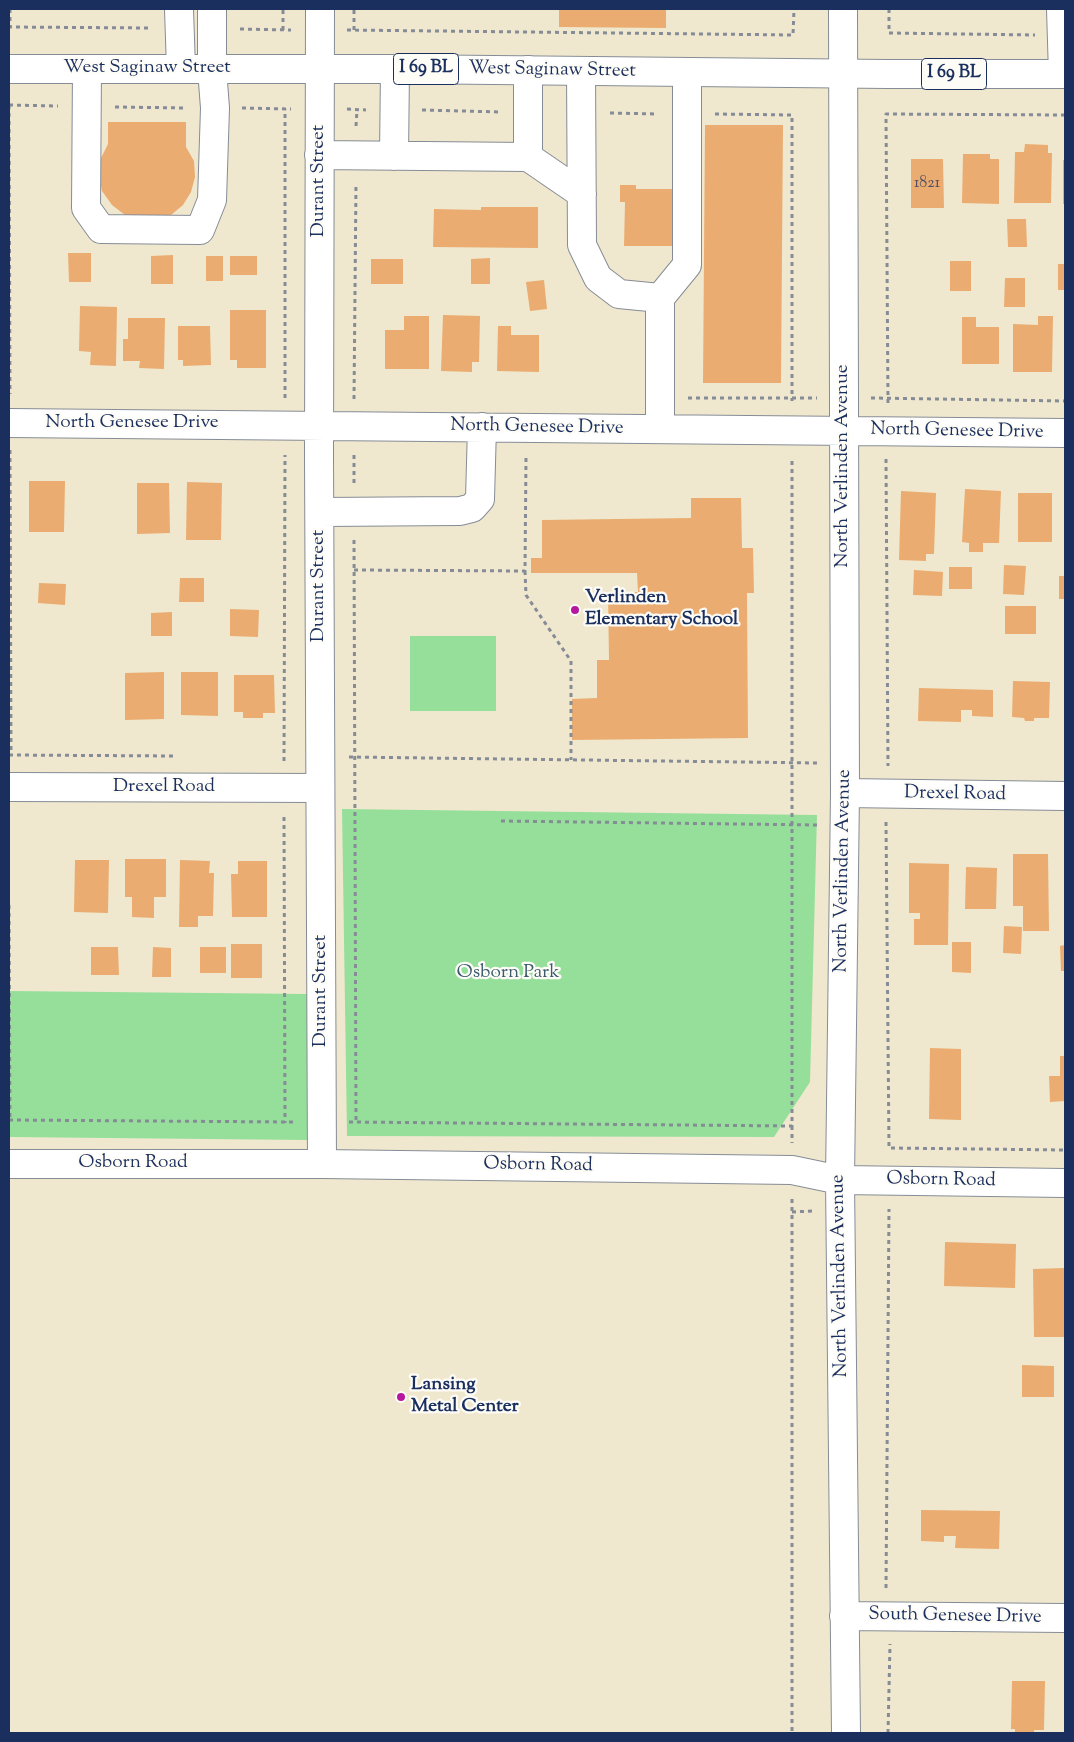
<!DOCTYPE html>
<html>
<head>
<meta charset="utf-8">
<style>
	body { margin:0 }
	#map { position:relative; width:1074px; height:1742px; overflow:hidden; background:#f0e8ce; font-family:"Sorts Mill Goudy",serif }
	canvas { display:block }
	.frame { position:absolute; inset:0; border:10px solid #1b2f5e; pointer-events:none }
</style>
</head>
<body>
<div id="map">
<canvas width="1074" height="1742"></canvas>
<div class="frame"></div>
</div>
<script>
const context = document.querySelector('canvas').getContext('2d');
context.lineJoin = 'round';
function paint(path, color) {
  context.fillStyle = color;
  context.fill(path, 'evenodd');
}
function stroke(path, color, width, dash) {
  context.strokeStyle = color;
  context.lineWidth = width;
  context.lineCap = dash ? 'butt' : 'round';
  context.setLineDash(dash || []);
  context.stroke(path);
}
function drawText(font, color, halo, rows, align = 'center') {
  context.font = font + ' "Sorts Mill Goudy",serif';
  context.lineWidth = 4.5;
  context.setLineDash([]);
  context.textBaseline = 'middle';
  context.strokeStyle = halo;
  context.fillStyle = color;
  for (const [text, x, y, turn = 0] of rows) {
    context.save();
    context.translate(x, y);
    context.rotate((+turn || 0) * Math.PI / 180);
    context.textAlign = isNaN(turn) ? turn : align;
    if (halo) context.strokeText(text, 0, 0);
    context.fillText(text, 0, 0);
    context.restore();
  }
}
paint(new Path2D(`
	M 410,636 L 496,636 L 496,711 L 410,711 Z
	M 342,809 L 817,815 L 810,1082 L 774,1137 L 347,1136 Z
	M 9,991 L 308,994 L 307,1140 L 9,1137 Z`), '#95df9b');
paint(new Path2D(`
	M 559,9 L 666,9 L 666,28 L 559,27 Z
	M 108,122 L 186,122 L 186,147 L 194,161 L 195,177 L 191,192 L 183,205 L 171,215 L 156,220 L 141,220 L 125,215 L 112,205 L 102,191 L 99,175 L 101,158 L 108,144 Z
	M 705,125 L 783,125 L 781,383 L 703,383 Z
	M 1025,144 L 1048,145 L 1048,153 L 1052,153 L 1051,203 L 1014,203 L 1015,152 L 1024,152 Z
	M 963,154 L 990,154 L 990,159 L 999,159 L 999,204 L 962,203 Z
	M 911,159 L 943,159 L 944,208 L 911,208 Z
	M 1063,160 L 1065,160 L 1065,204 L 1063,204 Z
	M 620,185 L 636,185 L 636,189 L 674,189 L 674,246 L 624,246 L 625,202 L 620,202 Z
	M 481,207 L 538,207 L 538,248 L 433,247 L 434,209 L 481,210 Z
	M 1007,219 L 1026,219 L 1027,247 L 1008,247 Z
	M 68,253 L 91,253 L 91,282 L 69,282 Z
	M 173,255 L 173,284 L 151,284 L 151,256 Z
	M 206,256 L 223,256 L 223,281 L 206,281 Z
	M 230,256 L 257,256 L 257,275 L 230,275 Z
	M 490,258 L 490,284 L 471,284 L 471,259 Z
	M 371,259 L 403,259 L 403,284 L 371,284 Z
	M 950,261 L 971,261 L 971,291 L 950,291 Z
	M 1058,264 L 1065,264 L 1065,290 L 1058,290 Z
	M 1005,278 L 1025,278 L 1025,307 L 1004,307 Z
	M 544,280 L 547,309 L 530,311 L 526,282 Z
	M 80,306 L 117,307 L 116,366 L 90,365 L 91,352 L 79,351 Z
	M 230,310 L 266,310 L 266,368 L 237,368 L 237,360 L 230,360 Z
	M 443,315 L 480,316 L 479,362 L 472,362 L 472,372 L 441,371 Z
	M 404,316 L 429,316 L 429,369 L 385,369 L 385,330 L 404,330 Z
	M 1038,316 L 1053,316 L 1052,372 L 1013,372 L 1013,324 L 1038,325 Z
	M 962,317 L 976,317 L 976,327 L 999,327 L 999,364 L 962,364 Z
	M 128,318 L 165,318 L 164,369 L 139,368 L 140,361 L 123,361 L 123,339 L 128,339 Z
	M 178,326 L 210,326 L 211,365 L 183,366 L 183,360 L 178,360 Z
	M 498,326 L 511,326 L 511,335 L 539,335 L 539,372 L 497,371 Z
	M 29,481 L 65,481 L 64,532 L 29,532 Z
	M 187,482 L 222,483 L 221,540 L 186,540 Z
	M 137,483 L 169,483 L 170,533 L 137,534 Z
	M 965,489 L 1001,491 L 999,543 L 983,543 L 983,552 L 969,552 L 969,543 L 962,542 Z
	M 901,491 L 936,493 L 934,554 L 926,554 L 926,561 L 899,560 Z
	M 1018,493 L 1052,493 L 1052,542 L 1018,542 Z
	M 691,498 L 741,498 L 742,548 L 753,548 L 754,593 L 747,593 L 748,738 L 572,740 L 572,699 L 597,698 L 597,660 L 609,660 L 608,592 L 638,592 L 637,573 L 531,573 L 531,558 L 542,558 L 542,520 L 691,518 Z
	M 1004,565 L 1026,566 L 1024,595 L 1003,594 Z
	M 949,567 L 972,567 L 972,589 L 949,589 Z
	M 914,570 L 943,572 L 942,596 L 913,595 Z
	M 1059,576 L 1065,576 L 1065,599 L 1059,599 Z
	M 180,578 L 204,578 L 204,602 L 179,602 Z
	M 39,583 L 66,584 L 65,605 L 38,603 Z
	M 1005,606 L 1036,606 L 1036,634 L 1005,634 Z
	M 230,609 L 259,610 L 258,637 L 230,636 Z
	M 172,612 L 172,636 L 151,636 L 151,613 Z
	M 164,672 L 164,719 L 125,720 L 125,673 Z
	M 181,672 L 218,672 L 218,716 L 181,715 Z
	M 234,675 L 274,675 L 275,713 L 263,713 L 263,718 L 243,718 L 243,712 L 234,712 Z
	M 1013,681 L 1050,682 L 1049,718 L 1034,718 L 1034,721 L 1025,721 L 1024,718 L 1012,717 Z
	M 919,688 L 993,690 L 993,717 L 972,716 L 972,710 L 961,710 L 961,722 L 918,721 Z
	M 1013,854 L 1048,854 L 1049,931 L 1023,931 L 1023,906 L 1013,906 Z
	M 125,859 L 166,859 L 166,897 L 154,897 L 154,918 L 132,917 L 132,897 L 125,897 Z
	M 75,860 L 109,860 L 108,913 L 74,912 Z
	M 180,860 L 210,861 L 209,873 L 214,873 L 213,916 L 198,916 L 198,927 L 179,927 Z
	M 238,861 L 267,861 L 267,917 L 232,917 L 231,874 L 238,874 Z
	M 909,863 L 949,864 L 948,945 L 914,945 L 914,919 L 920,919 L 920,913 L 909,913 Z
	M 966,867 L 997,868 L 996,909 L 965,909 Z
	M 1004,926 L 1022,927 L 1021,954 L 1003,953 Z
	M 952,942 L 971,942 L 971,973 L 952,972 Z
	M 231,944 L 262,944 L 262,978 L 231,978 Z
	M 1065,945 L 1065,971 L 1061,971 L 1060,946 Z
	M 91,947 L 118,947 L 119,975 L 91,975 Z
	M 153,947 L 171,948 L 171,977 L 152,977 Z
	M 200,947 L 226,947 L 226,973 L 200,973 Z
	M 930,1048 L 961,1049 L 961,1120 L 929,1119 Z
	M 1060,1056 L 1065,1056 L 1065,1101 L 1050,1102 L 1049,1076 L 1060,1076 Z
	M 945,1242 L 1016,1244 L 1015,1288 L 944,1286 Z
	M 1065,1268 L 1065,1337 L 1034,1337 L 1033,1269 Z
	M 1022,1365 L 1054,1366 L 1054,1397 L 1022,1397 Z
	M 921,1510 L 1000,1511 L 999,1549 L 955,1548 L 956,1536 L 944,1536 L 944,1542 L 921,1541 Z
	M 1012,1681 L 1045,1681 L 1044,1730 L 1034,1730 L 1034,1733 L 1015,1733 L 1015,1729 L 1011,1729 Z`), '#eaac70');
const minor = new Path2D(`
	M 179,9 L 181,69
	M 320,9 L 319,456 L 322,1164
	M 843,9 L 845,793 L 840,1180 L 846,1733
	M 1061,9 L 1063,74
	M 87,69 L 86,208 L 101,229 L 200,230 L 212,200 L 215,108 L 212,69 L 212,9
	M 581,71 L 582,245 L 598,278 L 619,294 L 660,298
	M 319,155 L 528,157 L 528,70
	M 394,156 L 395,69
	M 528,157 L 582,194
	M 9,423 L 1065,433
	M 660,429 L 660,298 L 687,265 L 687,72
	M 320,512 L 460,511 L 472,508 L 480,499 L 482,427
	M 9,787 L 320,788
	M 845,793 L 1065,796
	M 9,1164 L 322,1164 L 792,1170 L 840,1180 L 1065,1183
	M 844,1616 L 1065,1618`);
const major = new Path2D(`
	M 9,69 L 395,69 L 888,74 L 1065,74`);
stroke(minor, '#868c96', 30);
stroke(major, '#868c96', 30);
stroke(new Path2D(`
	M 10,9 L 10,27 L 151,28
	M 889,9 L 889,33 L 1035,35
	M 240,29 L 291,30
	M 283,30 L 283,9
	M 347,30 L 793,35 L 794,9
	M 354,30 L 354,9
	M 9,105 L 58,106
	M 9,105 L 10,394
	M 115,107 L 186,108
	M 242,108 L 291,109
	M 347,109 L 366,110
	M 422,110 L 501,112
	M 610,113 L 658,114
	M 715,114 L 792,115 L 792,401
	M 356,126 L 357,110
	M 285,398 L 285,109
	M 688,398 L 817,398
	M 871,398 L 1065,401
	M 354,399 L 356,183
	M 888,403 L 886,114 L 1065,115
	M 10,450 L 11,756
	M 354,455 L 354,484
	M 886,459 L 888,766
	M 354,540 L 356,1122
	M 354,570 L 525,571 L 526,458
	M 525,571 L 526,595 L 571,661 L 571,760
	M 9,755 L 176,756
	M 349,757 L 818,763
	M 284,761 L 285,455
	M 284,817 L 285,1123
	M 501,821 L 817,825
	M 886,822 L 889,1148 L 1065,1150
	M 9,905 L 10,1120
	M 9,1120 L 293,1122
	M 349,1122 L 792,1126 L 792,458
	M 792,1126 L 792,1143
	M 792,1199 L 792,1733
	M 792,1212 L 812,1211
	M 886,1588 L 889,1209
	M 888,1733 L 890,1644`), '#868c96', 3, [4, 4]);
stroke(minor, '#fff', 28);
stroke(major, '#fff', 28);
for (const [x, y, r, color] of [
	[575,610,5,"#b5179e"],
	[401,1397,5,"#b5179e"]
]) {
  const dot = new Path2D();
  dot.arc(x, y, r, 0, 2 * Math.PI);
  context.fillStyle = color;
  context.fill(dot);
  stroke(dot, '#fdfcf7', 2);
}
drawText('16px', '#4f4e62', null, [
	["1821",927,184]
]);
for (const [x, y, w] of [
	[426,69,65],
	[954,74,65]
]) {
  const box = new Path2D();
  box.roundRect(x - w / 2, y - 15.5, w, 31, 4);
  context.fillStyle = '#fdfcf7';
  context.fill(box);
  stroke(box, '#1b2f5e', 1);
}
drawText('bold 18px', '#1b2f5e', null, [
	["I 69 BL",426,69],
	["I 69 BL",954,74]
]);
drawText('19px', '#1b2f5e', '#fdfcf7', [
	["West Saginaw Street",147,69],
	["West Saginaw Street",552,71,1],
	["Durant Street",320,181,-90],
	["North Genesee Drive",132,424],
	["North Genesee Drive",537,428,1],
	["North Genesee Drive",957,432,1],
	["North Verlinden Avenue",844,466,-90],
	["Durant Street",320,586,-90],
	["Drexel Road",164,788],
	["Drexel Road",955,795,1],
	["North Verlinden Avenue",844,871,-89],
	["Durant Street",322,991,-90],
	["Osborn Road",133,1164],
	["Osborn Road",538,1166,1],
	["Osborn Road",941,1181,1],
	["North Verlinden Avenue",841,1276,-91],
	["South Genesee Drive",955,1617,1]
]);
drawText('bold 19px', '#1b2f5e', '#fdfcf7', [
	["Verlinden",585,599],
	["Elementary School",585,621],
	["Lansing",411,1386],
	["Metal Center",411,1408]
], 'left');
drawText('19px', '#3a5b6d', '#fdfcf7', [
	["Osborn Park",508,974]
]);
</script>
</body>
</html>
